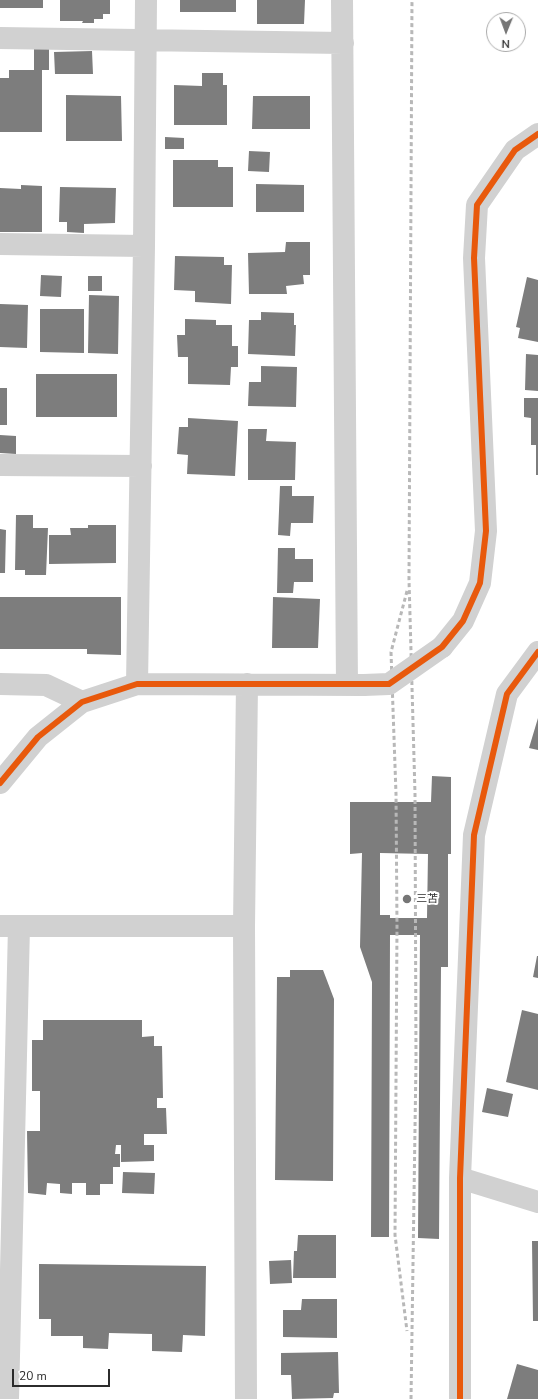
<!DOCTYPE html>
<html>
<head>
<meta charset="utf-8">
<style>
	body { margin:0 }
	#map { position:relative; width:538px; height:1399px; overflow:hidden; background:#fff; font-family:"Nunito Sans",sans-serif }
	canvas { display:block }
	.north { position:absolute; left:486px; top:12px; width:40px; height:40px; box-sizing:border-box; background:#fff; border:1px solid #ababab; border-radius:50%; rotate:181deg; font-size:11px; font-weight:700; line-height:16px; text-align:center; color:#2c2c2c }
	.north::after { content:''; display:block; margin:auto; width:14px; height:18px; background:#767676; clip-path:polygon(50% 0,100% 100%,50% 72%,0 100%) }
	.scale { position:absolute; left:12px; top:1369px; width:98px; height:18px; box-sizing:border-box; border:2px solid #2c2c2c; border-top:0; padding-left:5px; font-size:12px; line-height:14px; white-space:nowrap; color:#2c2c2c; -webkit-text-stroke:3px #fff; paint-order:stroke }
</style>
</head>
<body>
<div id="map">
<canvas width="538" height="1399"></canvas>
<div class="north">N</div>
<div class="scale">20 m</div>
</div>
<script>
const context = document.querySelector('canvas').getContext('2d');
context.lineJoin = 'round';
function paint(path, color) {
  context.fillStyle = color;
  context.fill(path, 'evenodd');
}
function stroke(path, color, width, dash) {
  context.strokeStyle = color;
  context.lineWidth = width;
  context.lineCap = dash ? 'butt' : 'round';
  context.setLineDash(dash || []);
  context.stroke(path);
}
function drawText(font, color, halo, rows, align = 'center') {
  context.font = font + ' "Nunito Sans","Noto Sans JP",sans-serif';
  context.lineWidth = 4;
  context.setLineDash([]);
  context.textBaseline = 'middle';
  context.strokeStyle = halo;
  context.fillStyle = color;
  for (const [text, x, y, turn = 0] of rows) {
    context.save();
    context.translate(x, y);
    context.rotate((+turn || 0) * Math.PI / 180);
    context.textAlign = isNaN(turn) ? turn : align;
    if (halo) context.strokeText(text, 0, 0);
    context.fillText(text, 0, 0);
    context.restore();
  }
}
paint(new Path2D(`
	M 0,0 L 43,0 L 43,8 L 0,8 Z
	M 60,0 L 110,0 L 110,14 L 103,14 L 103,19 L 94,19 L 94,23 L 82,23 L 83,21 L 60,21 Z
	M 180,0 L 236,0 L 236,12 L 180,12 Z
	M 257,0 L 305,0 L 304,24 L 257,24 Z
	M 34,48 L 49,48 L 49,70 L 42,70 L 42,132 L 0,132 L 0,78 L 9,78 L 9,70 L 34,70 Z
	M 92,51 L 93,74 L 55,74 L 54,52 Z
	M 202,73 L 223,73 L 223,85 L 227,85 L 227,125 L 174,125 L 174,85 L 202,86 Z
	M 66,95 L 121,96 L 122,141 L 66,141 Z
	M 253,96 L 310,96 L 310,129 L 252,129 Z
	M 165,137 L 184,138 L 184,149 L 165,149 Z
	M 249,151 L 270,152 L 269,172 L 248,171 Z
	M 173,160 L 218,160 L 218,167 L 233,167 L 233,207 L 173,207 Z
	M 256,184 L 304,185 L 304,212 L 256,212 Z
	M 21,185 L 42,186 L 42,232 L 0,232 L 0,188 L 21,189 Z
	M 60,187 L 116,188 L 115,223 L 84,224 L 84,233 L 67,232 L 67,222 L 59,222 Z
	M 286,242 L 310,242 L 310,275 L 303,275 L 304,284 L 286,286 L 287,294 L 249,294 L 248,253 L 285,252 Z
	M 175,256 L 224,257 L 224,265 L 232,265 L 231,304 L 195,302 L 195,291 L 174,290 Z
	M 41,275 L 62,276 L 61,297 L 40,296 Z
	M 88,276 L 102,276 L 102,291 L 88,291 Z
	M 527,277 L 538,280 L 538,342 L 518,338 L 520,328 L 516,327 Z
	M 89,295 L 119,296 L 118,354 L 88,353 Z
	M 0,304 L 28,305 L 27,348 L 0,347 Z
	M 40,309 L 84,309 L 84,353 L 40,352 Z
	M 261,312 L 294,313 L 294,325 L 296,325 L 295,356 L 248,354 L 249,320 L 261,320 Z
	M 185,319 L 216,320 L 216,325 L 232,325 L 232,346 L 238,346 L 238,367 L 231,367 L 230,385 L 188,384 L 188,357 L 178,357 L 177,335 L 185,335 Z
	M 526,354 L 538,355 L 538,391 L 525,390 Z
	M 261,366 L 297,367 L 296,407 L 248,406 L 249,382 L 261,382 Z
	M 36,374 L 117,374 L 117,417 L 36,417 Z
	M 0,388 L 7,388 L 7,425 L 0,425 Z
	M 524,398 L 538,398 L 538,475 L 536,475 L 536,445 L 531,445 L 531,418 L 524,417 Z
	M 188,418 L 238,421 L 235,476 L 187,474 L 188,455 L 177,454 L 179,427 L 188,427 Z
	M 248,429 L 267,429 L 266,441 L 296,442 L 295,480 L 248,480 Z
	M 0,435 L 16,436 L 16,454 L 0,453 Z
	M 280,486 L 292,486 L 292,496 L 314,496 L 313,523 L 291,523 L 290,536 L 278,535 Z
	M 16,515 L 33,515 L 33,528 L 48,528 L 46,575 L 25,575 L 25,570 L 15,570 Z
	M 88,525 L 116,525 L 116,563 L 49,564 L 49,535 L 71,535 L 70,528 L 88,528 Z
	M 0,529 L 6,530 L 5,573 L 0,573 Z
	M 278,548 L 295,548 L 295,559 L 313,559 L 313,582 L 294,582 L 293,593 L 277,593 Z
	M 0,597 L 121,597 L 121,655 L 87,654 L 87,649 L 0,649 Z
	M 273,597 L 320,599 L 318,648 L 272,648 Z
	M 538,718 L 538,750 L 529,748 Z
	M 432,776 L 451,777 L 451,854 L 448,854 L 448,967 L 441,967 L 439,1239 L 418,1238 L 420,935 L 390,935 L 389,1237 L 371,1237 L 372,982 L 360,947 L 362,853 L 350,854 L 350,802 L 431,802 ZM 380,853 L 428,854 L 427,918 L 390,918 L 390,915 L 380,915 Z
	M 537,956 L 538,956 L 538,978 L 533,977 Z
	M 290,970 L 323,970 L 334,999 L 333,1181 L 275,1180 L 277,977 L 290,977 Z
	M 522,1010 L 538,1014 L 538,1090 L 506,1082 Z
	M 43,1020 L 142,1020 L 142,1037 L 154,1036 L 154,1046 L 162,1046 L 163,1098 L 157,1098 L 157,1108 L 166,1108 L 167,1134 L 144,1134 L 144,1145 L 154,1145 L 154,1161 L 121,1162 L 121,1145 L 128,1145 L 116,1145 L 115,1154 L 120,1154 L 120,1167 L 113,1167 L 113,1184 L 100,1184 L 100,1195 L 86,1195 L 86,1183 L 72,1183 L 72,1194 L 60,1193 L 60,1184 L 47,1183 L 46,1195 L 28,1193 L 27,1131 L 40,1131 L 40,1091 L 32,1091 L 32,1040 L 43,1040 Z
	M 487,1088 L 513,1094 L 508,1117 L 482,1112 Z
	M 123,1172 L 155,1173 L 154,1194 L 122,1193 Z
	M 298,1235 L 336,1235 L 336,1278 L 293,1278 L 294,1251 L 297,1251 Z
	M 532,1241 L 538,1241 L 538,1321 L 533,1321 Z
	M 291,1260 L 292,1283 L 270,1284 L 269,1261 Z
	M 39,1264 L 206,1266 L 205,1336 L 183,1335 L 182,1352 L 152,1351 L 152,1334 L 109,1333 L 108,1349 L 83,1348 L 83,1336 L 51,1336 L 51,1319 L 39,1319 Z
	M 302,1299 L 337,1299 L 337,1338 L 283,1337 L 283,1310 L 301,1310 Z
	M 338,1352 L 339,1393 L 334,1393 L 333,1398 L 292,1399 L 291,1375 L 281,1375 L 281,1353 Z
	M 517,1364 L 538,1370 L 538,1399 L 507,1399 Z`), '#7d7d7d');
stroke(new Path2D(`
	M 342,0 L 347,685
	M 0,38 L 343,43
	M 0,244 L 144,246
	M 0,465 L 141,466
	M 442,647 L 463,621 L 480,583 L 486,531 L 474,258 L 477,205 L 515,150 L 538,134
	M 0,684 L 46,685 L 82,702
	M 137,684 L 144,246 L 146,0
	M 0,783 L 38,737 L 82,702 L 137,684 L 362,685
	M 0,926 L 244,926
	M 460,1178 L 538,1202
	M 8,1399 L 19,926
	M 246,1399 L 244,926 L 247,684
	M 460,1399 L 460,1178 L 474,835 L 507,694 L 538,652`), '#d1d1d1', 22);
stroke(new Path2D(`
	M 407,591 L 391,652 L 396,794 L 397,927 L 395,1235 L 407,1331
	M 411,1399 L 416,1061 L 415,794 L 409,580 L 412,0`), '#b8b8b8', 3, [4, 3]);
stroke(new Path2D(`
	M 364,685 L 389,684 L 442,647`), '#d1d1d1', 22);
stroke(new Path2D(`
	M 0,783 L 38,737 L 82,702 L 137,684 L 389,684 L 442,647 L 463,621 L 480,583 L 486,531 L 474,258 L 477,205 L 515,150 L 538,134
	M 460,1399 L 460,1178 L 474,835 L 507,694 L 538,652`), '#e8590c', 6);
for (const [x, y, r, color] of [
	[407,899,5,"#767676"]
]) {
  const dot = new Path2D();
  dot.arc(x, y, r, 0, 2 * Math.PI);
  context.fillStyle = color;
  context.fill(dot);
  stroke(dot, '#fff', 1.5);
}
drawText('11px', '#2c2c2c', '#fff', [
	["三苫",416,899]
], 'left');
</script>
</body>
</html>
